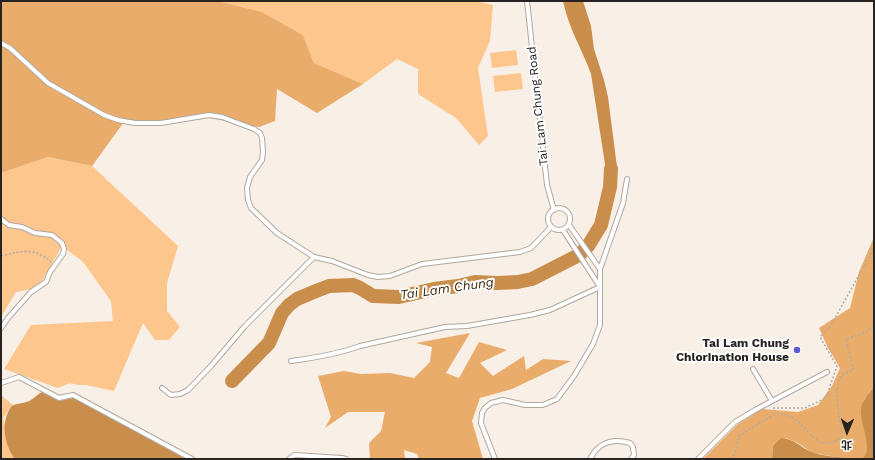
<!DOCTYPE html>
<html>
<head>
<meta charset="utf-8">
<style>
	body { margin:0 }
	#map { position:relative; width:875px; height:460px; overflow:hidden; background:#f8efe6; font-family:"Work Sans","Noto Sans TC",sans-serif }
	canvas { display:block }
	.frame { position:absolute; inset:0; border:2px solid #262320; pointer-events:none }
	.north { position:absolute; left:827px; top:412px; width:40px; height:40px; -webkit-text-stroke:3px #fefefe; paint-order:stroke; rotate:182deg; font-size:11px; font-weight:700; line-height:16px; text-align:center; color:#262320 }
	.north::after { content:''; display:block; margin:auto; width:14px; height:18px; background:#262320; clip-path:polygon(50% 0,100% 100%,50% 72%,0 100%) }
</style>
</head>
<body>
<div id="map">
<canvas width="875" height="460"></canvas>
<div class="frame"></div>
<div class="north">北</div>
</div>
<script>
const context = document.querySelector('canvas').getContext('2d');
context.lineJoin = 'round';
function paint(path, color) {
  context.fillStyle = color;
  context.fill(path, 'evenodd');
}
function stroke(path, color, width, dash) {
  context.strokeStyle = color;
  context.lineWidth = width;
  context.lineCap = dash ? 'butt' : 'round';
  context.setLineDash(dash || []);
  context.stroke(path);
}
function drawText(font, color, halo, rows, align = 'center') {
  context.font = font + ' "Work Sans",sans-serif';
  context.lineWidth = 4;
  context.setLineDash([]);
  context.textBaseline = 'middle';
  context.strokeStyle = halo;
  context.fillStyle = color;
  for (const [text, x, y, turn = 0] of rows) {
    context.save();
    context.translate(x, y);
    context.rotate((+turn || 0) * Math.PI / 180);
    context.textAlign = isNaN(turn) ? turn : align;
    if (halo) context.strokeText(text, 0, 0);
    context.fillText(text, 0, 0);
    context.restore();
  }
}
paint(new Path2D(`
	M 218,1 L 476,1 L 493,5 L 490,41 L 478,68 L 488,136 L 479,145 L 456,118 L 418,94 L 418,69 L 397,59 L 363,84 L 314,63 L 303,35 L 262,12 Z
	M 516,50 L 518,65 L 492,68 L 490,53 Z
	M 521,73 L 523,89 L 495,92 L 493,76 Z
	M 48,157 L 92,166 L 178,246 L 167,283 L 167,311 L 180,327 L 169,340 L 155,340 L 143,323 L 114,391 L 86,385 L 78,385 L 70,383 L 58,388 L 4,369 L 31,325 L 113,321 L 111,301 L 83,262 L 62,246 L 38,288 L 16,292 L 1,317 L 1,173 Z
	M 1,395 L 13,405 L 3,418 L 13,456 L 15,459 L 1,459 Z`), '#fdc68d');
paint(new Path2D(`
	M 1,1 L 218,1 L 262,12 L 303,35 L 314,63 L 363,84 L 317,113 L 277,89 L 275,121 L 259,127 L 209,118 L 156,126 L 134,122 L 124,122 L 92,166 L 48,157 L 1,173 Z
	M 874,237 L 874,386 L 864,400 L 861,412 L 869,449 L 868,453 L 863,459 L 849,459 L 818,454 L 811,452 L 798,443 L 786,438 L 773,446 L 772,459 L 703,459 L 738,424 L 762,409 L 798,412 L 818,405 L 832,386 L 840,368 L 828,348 L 819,328 L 850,308 L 859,272 Z
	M 470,333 L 446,373 L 459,378 L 479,342 L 507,350 L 480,363 L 493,376 L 524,356 L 526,370 L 543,359 L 571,361 L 512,389 L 480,398 L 472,421 L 483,459 L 419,459 L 417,454 L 404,450 L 405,459 L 370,459 L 369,443 L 381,431 L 385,412 L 348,412 L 325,428 L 331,417 L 318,376 L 344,371 L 361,374 L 390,373 L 414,378 L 430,362 L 432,347 L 416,343 Z`), '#e9ac6a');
paint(new Path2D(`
	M 563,1 L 583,1 L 591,26 L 594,49 L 604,80 L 608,97 L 617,167 L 613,183 L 610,187 L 607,177 L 591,74 C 582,49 568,27 563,1 Z
	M 874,386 L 874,459 L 861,459 C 875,453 860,424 861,411 C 861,401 869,394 874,386 Z
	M 42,392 L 59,401 L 72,398 L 77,399 L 186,459 L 15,459 C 4,445 0,420 12,406 C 16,403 22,404 26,402 C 32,401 36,395 42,392 Z
	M 781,438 C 794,438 801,448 812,452 C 823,457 837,456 849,459 L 772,459 L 773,446 Z`), '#ca8e4c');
stroke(new Path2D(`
	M 232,381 L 269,343 L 282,313 L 289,305 L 297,299 L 316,291 L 329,286 L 353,285 L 360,288 L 373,296 L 399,297 L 434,289 L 458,286 L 475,282 L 498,283 L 518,282 L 532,279 L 579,255 L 588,246 L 601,225 L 610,187 L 611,169`), '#ca8e4c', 14);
const lane = new Path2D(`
	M 527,1 L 547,185 L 554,210
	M 1,43 L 10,48 L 48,83 L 104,115 L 118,120 L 135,123 L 161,123 L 209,115 L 222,117 L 254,129 L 260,133 L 262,138 L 263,152 L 262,160 L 250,177 L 247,188 L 248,200 L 251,208 L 277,233 L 314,257 L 332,261 L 368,275 L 378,277 L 390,276 L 422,264 L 520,252 L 531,248 L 551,227
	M548 219a11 11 0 1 1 22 0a11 11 0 1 1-22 0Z
	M 1,219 L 9,225 L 22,227 L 35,233 L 52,235 L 62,243 L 64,249 L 63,254 L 50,272 L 46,282 L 31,292 L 8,318 L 1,328
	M 569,225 L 600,269
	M 291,361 C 314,358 338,354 360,346 L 445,327 L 467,326 L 530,315 L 550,310 L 600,287 L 563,230
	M 753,369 L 772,401
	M 1,383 L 19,377 L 59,398 L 73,395 L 192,459
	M 162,388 L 171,395 L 180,394 L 188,390 L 211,366 L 245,326 L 314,257
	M 289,459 L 294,455 L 342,458 L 346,459
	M 495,459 L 481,423 L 482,413 L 485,408 L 491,403 L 503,400 L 525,405 L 543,405 L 557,399 L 574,376 L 593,344 L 600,325 L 600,269 L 623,203 L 627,179
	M 590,459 C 599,442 612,438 630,443 L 633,447 L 634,455 L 631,459
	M 698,459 L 735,422 L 755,410 L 827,372`);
stroke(lane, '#b0a89f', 6);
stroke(new Path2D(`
	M 1,256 C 21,251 35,247 51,262
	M 773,408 L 805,408 L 826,398 L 837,366 L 820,337 L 830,327 L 874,248
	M 731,459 C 739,449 735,444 740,435 C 748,431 770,415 778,414 C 806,412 813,460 841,437 L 842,435 C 840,424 833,384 841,376 C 844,373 849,372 853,370 L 853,367 L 846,341 L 847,339 L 868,331 L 874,326`), '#b1aaa3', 1.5, [2, 2]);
stroke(lane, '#fff', 4);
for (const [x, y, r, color] of [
	[797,350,4,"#585bd3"]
]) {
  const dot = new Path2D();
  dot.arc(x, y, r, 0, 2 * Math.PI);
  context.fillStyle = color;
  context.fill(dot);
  stroke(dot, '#fefefe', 1.5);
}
drawText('12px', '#262320', '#fefefe', [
	["Tai Lam Chung Road",538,106,-96]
]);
drawText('bold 12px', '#262320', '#fefefe', [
	["Tai Lam Chung",789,343],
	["Chlorination House",789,357]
], 'right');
drawText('italic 13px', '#3c2406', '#fefefe', [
	["Tai Lam Chung",447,289,-8]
]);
</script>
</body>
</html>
